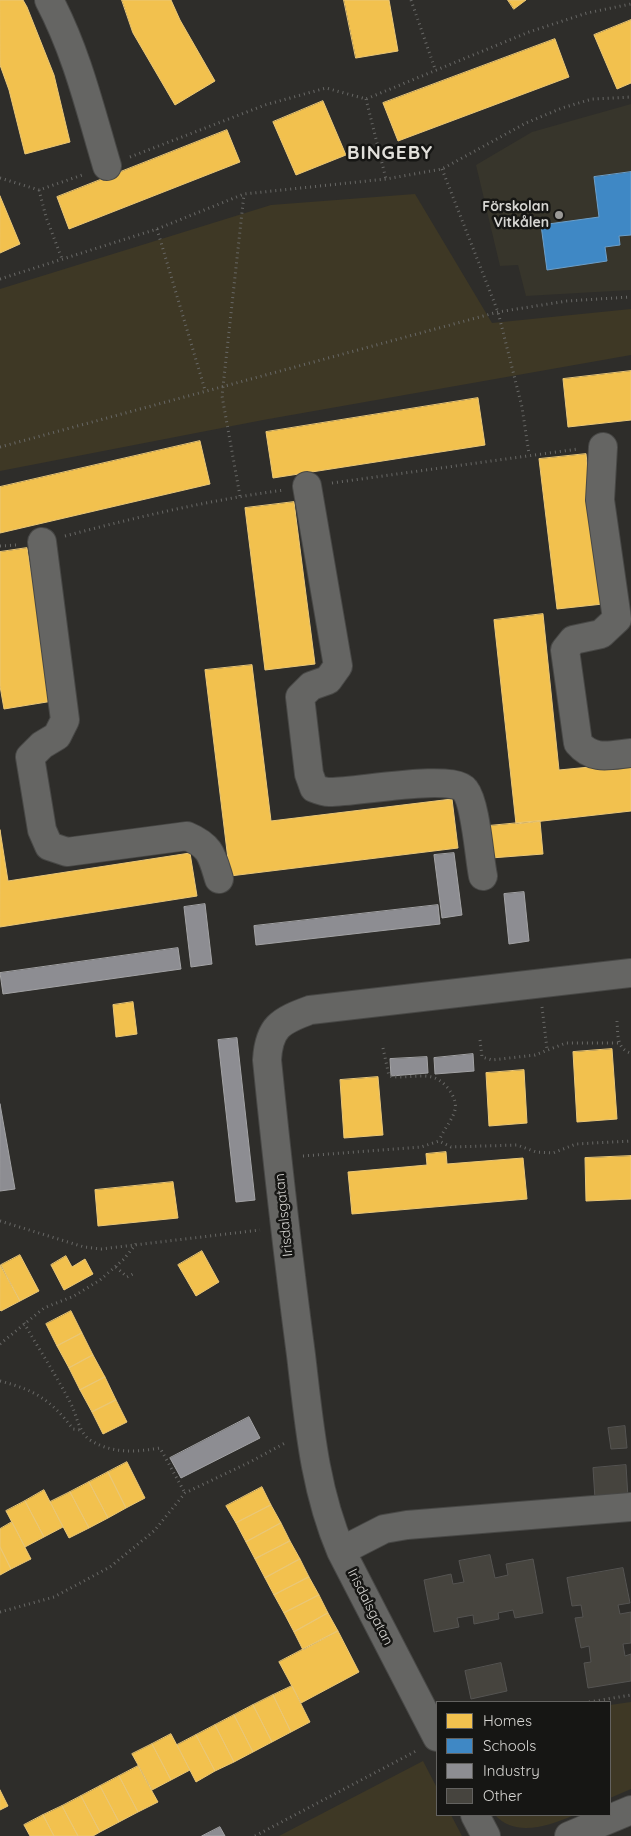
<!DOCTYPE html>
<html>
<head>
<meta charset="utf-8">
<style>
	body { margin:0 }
	#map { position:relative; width:631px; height:1836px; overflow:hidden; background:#2e2d2a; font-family:Quicksand,sans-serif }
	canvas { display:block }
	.legend { position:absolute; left:436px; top:1701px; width:175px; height:115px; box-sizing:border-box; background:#161614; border:1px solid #636260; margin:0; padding:6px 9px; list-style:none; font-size:15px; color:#d6d5d2 }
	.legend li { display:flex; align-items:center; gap:10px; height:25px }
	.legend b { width:25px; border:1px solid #636260 }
</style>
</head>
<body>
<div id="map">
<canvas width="631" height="1836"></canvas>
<ul class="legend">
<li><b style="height:14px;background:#f2c14e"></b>Homes</li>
<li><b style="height:14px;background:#3f88c5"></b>Schools</li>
<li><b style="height:14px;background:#8d8d92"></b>Industry</li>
<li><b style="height:14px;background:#46443e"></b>Other</li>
</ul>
</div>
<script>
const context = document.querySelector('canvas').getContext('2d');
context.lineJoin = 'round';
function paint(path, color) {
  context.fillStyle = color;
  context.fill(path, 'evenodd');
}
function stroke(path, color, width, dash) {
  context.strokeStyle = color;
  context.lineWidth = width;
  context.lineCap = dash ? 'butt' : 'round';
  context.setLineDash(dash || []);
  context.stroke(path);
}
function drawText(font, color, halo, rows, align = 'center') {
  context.font = font + ' Quicksand,sans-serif';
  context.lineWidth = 5;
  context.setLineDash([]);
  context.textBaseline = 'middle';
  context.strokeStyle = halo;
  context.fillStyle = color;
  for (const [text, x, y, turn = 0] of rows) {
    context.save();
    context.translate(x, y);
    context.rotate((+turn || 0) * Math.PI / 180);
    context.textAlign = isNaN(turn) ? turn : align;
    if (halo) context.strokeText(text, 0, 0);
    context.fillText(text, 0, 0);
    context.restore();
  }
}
paint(new Path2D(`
	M 631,104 L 631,290 L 526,296 L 518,265 L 500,266 L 476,165 L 532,132 Z`), '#37352b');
paint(new Path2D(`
	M 415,194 L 492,323 L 631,309 L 631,355 L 263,420 L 0,471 L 0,289 L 271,205 Z
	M 631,1702 L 631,1789 L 610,1798 L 610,1705 Z
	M 423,1761 L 437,1788 L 437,1815 L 451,1815 L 462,1836 L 279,1836 Z
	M 495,1815 L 574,1815 C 545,1828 514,1836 495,1815 Z`), '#3e3825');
const homes = new Path2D(`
	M 0,0 L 23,0 L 27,7 L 54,75 L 70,142 L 25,154 L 9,90 L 0,65 Z
	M 122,0 L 171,0 L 180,20 L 215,81 L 175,105 L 133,33 Z
	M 344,0 L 389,0 L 398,51 L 356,58 Z
	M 508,0 L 526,0 L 514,9 Z
	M 631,20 L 631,83 L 617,89 L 594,35 Z
	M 555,39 L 569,77 L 398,141 L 383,103 Z
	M 323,101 L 346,155 L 296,175 L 273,122 Z
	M 227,130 L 240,162 L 69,229 L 57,197 Z
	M 0,196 L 20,244 L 0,253 Z
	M 631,371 L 631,420 L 568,427 L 563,379 Z
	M 478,398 L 485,445 L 273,478 L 266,432 Z
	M 200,441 L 210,484 L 0,533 L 0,487 Z
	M 586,454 L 603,604 L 557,609 L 539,459 Z
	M 294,502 L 315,664 L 265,670 L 245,508 Z
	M 27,548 L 53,701 L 4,709 L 0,686 L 0,552 Z
	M 543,614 L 559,770 L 631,763 L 631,811 L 516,824 L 494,620 Z
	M 252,665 L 271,821 L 452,799 L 458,848 L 230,876 L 205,670 Z
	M 540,821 L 543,854 L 491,858 L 488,826 Z
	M 0,830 L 8,881 L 190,853 L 197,896 L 0,927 Z
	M 133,1002 L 137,1034 L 116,1037 L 113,1005 Z
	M 612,1049 L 617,1119 L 577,1122 L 573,1052 Z
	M 524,1070 L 527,1123 L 489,1126 L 486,1073 Z
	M 378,1077 L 383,1135 L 344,1138 L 340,1080 Z
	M 446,1152 L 447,1164 L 523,1158 L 527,1199 L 352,1214 L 348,1172 L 427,1165 L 426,1154 Z
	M 631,1156 L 631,1199 L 586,1201 L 585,1158 Z
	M 173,1182 L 178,1218 L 98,1226 L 95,1190 Z
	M 202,1251 L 219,1282 L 196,1296 L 178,1265 Z
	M 20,1255 L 39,1291 L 20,1301 L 1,1265 Z
	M 66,1256 L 72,1267 L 85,1259 L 93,1274 L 64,1290 L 51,1265 Z
	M 0,1265 L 20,1301 L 1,1311 L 0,1310 Z
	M 71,1311 L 82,1333 L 57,1346 L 46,1324 Z
	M 82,1333 L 93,1355 L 69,1368 L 57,1346 Z
	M 93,1355 L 105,1377 L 80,1390 L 69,1368 Z
	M 105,1377 L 116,1400 L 92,1412 L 80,1390 Z
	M 116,1400 L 127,1422 L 103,1434 L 92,1412 Z
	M 127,1462 L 145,1498 L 126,1508 L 108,1472 Z
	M 108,1472 L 126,1508 L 108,1518 L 89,1482 Z
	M 89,1482 L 108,1518 L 89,1528 L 70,1492 Z
	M 262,1487 L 271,1505 L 236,1523 L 226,1506 Z
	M 44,1490 L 63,1527 L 44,1537 L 25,1501 Z
	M 70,1492 L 89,1528 L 69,1538 L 50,1502 Z
	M 25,1501 L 44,1537 L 25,1547 L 6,1511 Z
	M 271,1505 L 281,1523 L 246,1542 L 236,1523 Z
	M 12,1522 L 31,1559 L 11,1569 L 0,1547 L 0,1529 Z
	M 281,1523 L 290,1541 L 255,1559 L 246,1542 Z
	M 290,1541 L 300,1559 L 265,1578 L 255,1559 Z
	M 0,1547 L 11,1569 L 0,1575 Z
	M 300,1559 L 309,1577 L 274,1595 L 265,1578 Z
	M 309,1577 L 319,1595 L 284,1613 L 274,1595 Z
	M 319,1595 L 328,1613 L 294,1632 L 284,1613 Z
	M 328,1613 L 338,1631 L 303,1650 L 294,1632 Z
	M 338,1631 L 359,1672 L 301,1703 L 279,1662 Z
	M 292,1686 L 310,1722 L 291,1732 L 273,1695 Z
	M 273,1695 L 291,1732 L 272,1742 L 253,1705 Z
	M 253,1705 L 272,1742 L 253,1752 L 234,1715 Z
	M 234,1715 L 253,1752 L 234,1762 L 215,1725 Z
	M 215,1725 L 234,1762 L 215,1771 L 196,1735 Z
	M 171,1734 L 190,1770 L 171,1780 L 152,1744 Z
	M 196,1735 L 215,1771 L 196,1782 L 177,1745 Z
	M 152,1744 L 171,1780 L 152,1790 L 132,1754 Z
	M 138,1766 L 158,1802 L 138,1812 L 119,1776 Z
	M 119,1776 L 138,1812 L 119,1822 L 100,1786 Z
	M 100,1786 L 119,1822 L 100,1832 L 81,1796 Z
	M 0,1790 L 8,1806 L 0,1810 Z
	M 81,1796 L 100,1832 L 93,1836 L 78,1836 L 62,1806 Z
	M 62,1806 L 78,1836 L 54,1836 L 43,1815 Z
	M 43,1815 L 54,1836 L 30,1836 L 24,1825 Z`);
paint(homes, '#f2c14e');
stroke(homes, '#eac776', 1);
const schools = new Path2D(`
	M 631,172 L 631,235 L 619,236 L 620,245 L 605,247 L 607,261 L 547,270 L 541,225 L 599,217 L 594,177 Z`);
paint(schools, '#3f88c5');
stroke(schools, '#6c9fc9', 1);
const industry = new Path2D(`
	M 454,853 L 462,915 L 442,918 L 434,855 Z
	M 524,892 L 529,941 L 509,944 L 504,894 Z
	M 205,904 L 212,964 L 191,967 L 184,907 Z
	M 438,905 L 440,924 L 256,945 L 254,926 Z
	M 178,948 L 181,969 L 3,994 L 0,973 Z
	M 237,1038 L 255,1200 L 236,1202 L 218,1040 Z
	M 473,1054 L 474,1071 L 435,1074 L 434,1058 Z
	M 427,1057 L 428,1073 L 391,1076 L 390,1059 Z
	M 0,1104 L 15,1189 L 0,1191 Z
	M 249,1417 L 260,1438 L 181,1478 L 170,1458 Z
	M 220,1827 L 225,1836 L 202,1836 Z`);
paint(industry, '#8d8d92');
stroke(industry, '#a3a3a5', 1);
const building = new Path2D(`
	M 625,1426 L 627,1448 L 611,1449 L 608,1428 Z
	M 626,1465 L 628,1498 L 595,1499 L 593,1468 Z
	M 490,1555 L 495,1578 L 508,1575 L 506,1564 L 533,1559 L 543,1613 L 515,1618 L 513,1610 L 498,1613 L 499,1619 L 474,1624 L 473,1615 L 457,1618 L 459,1627 L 434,1632 L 424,1580 L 451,1574 L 453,1584 L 464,1582 L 459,1561 Z
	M 623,1568 L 630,1603 L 618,1605 L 620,1614 L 631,1612 L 631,1643 L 623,1644 L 625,1656 L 631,1654 L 631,1681 L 588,1688 L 584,1663 L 591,1662 L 589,1646 L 581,1648 L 575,1618 L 583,1617 L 581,1605 L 572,1606 L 567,1578 Z
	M 501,1663 L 507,1691 L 471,1699 L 465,1671 Z`);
paint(building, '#46443e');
stroke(building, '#555452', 1);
const minor = new Path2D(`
	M 49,0 C 77,53 90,109 107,166
	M 603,447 L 600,500 L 617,619 L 601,634 L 573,640 L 565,650 L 578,743 C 593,761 610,755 631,753
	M 307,486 L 338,666 L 328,680 L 311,686 L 300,697 L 309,774 L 314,788 C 319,790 324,792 329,792 C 352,793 453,773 465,790 C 476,804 479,857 483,876
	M 42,542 L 65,720 L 57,736 L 42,745 L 30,757 L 42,830 L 49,846 L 67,852 L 187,836 C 211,846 212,856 219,879
	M 341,1551 L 384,1529 L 407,1525 L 631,1507
	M 437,1737 L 341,1551 C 314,1488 309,1422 301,1355 C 288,1257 277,1159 267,1060 C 269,1027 280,1021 310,1010 L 631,973
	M 475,1815 L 486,1836
	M 569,1836 L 631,1810`);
stroke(minor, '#484846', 30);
stroke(new Path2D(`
	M 411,0 L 435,69
	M 366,99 L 386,179
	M 130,157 L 265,105 L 326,88 L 366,99 L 529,32 L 587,13 L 631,4
	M 442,169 L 498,312 L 522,407 L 529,454
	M 0,178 L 39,190 L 85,174
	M 39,190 L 46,217 L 62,259
	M 157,229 L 205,390
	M 0,279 L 157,229 L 244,194 L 386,179 L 442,169 L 526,123 L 562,108 L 592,99 L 631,97
	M 0,447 L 498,312 L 567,301 L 631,297
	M 332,483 L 578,449
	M 240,496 L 222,396 L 244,194
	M 65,536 C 137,517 210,500 284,490
	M 0,546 L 17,545
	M 542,1007 L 547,1049
	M 617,1021 C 618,1033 616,1049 631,1053
	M 480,1040 L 482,1057 L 492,1060 L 535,1055 L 566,1043 L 619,1043
	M 383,1048 L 389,1076 C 403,1079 418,1074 432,1077 C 444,1080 458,1097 455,1110 C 452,1121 443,1130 439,1141
	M 303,1156 L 421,1147 L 439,1141 L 451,1147 L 517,1145 L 536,1152 L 553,1153 L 576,1144 L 631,1141
	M 0,1221 L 84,1247 L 101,1249 L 260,1230
	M 116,1267 L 127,1277 L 135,1273
	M 24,1323 C 40,1351 58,1378 72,1406 C 77,1417 79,1432 90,1440 C 112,1454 136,1452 160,1448 L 185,1493
	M 0,1344 L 44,1308 L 74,1296 L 100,1280 L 124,1259 L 136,1244
	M 0,1381 C 35,1390 51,1400 73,1429 L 81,1430
	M 0,1612 L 54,1597 L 110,1567 L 154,1531 L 185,1493 L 250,1462 L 287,1442
	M 589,1702 L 631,1695
	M 255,1836 L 418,1750`), '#686866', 3, [1, 4]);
stroke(minor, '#656563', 28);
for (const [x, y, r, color] of [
	[559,215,5,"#9b9a97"]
]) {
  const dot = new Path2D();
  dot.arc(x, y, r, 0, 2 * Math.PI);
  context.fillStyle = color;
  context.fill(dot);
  stroke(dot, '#161614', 2);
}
drawText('bold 14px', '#d6d5d2', '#161614', [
	["Förskolan",549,207],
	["Vitkålen",549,223]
], 'right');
drawText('14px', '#d6d5d2', '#161614', [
	["Irisdalsgatan",284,1215,-96],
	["Irisdalsgatan",370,1607,63]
]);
context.letterSpacing = '1px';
drawText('bold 19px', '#e1dfda', '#161614', [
	["BINGEBY",390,153]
]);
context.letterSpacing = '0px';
</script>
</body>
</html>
